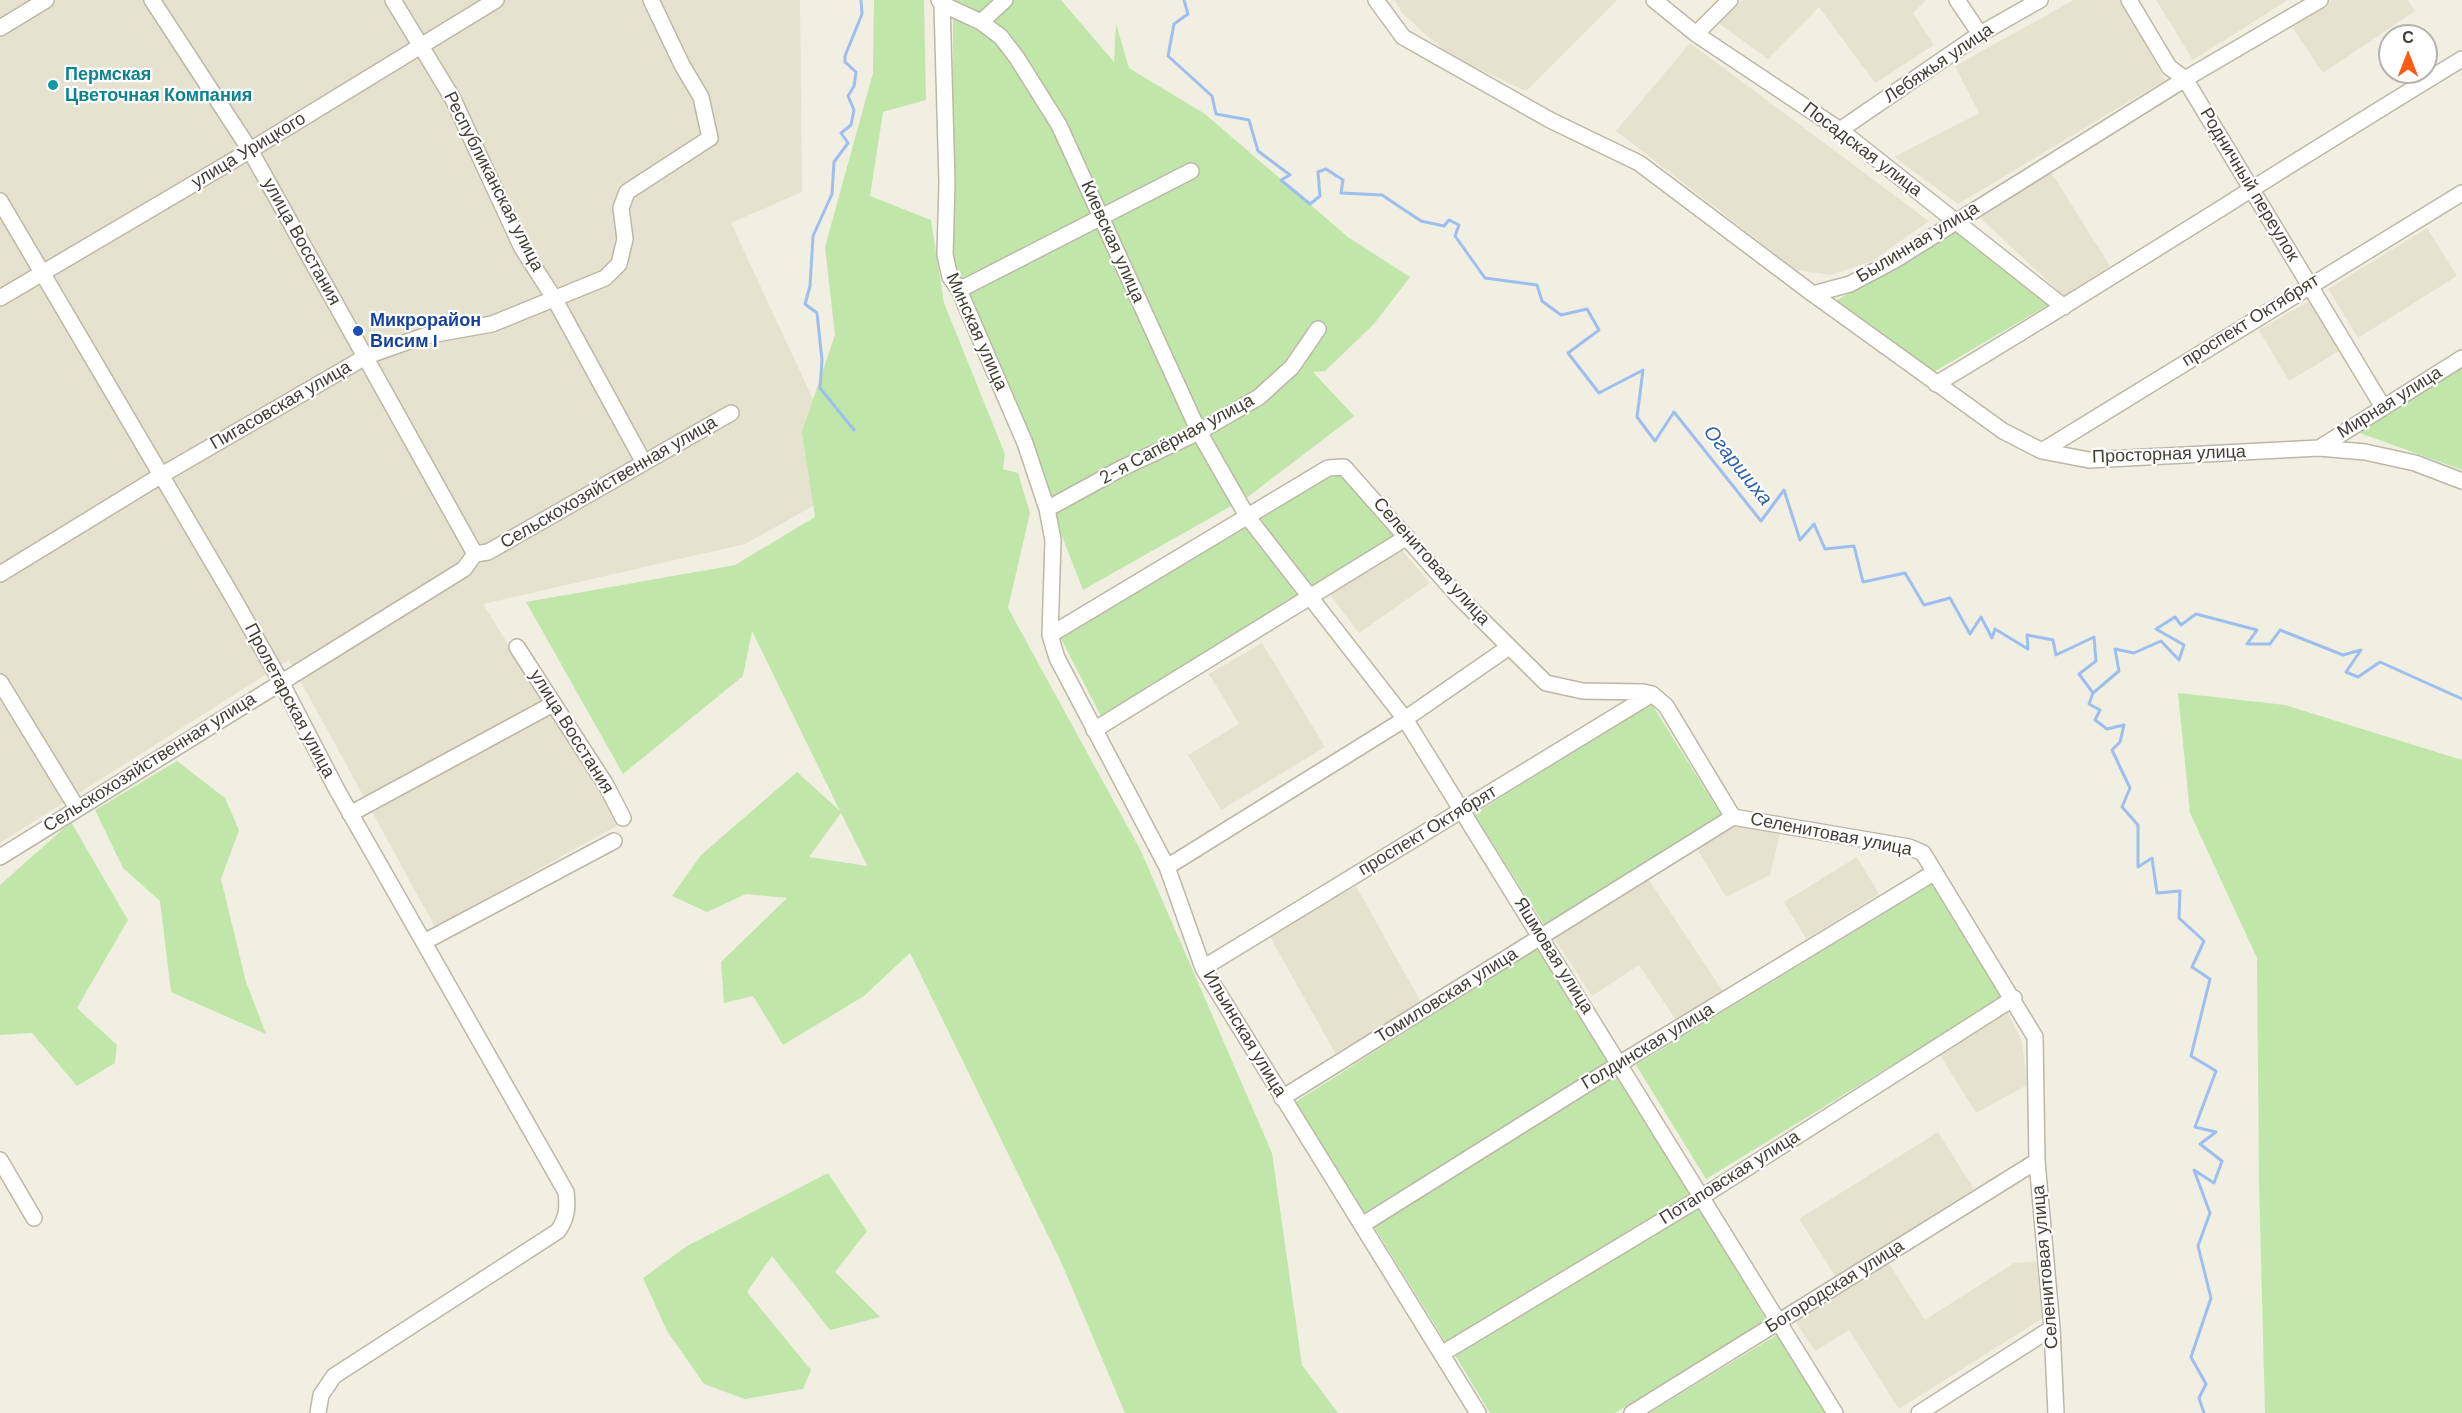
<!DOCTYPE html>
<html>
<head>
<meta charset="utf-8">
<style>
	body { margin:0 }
	#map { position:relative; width:2462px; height:1413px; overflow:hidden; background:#f1efe2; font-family:"DM Sans",sans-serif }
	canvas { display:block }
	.north { position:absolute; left:2378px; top:24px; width:60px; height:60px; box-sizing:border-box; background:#fff; border:2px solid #b3b2ad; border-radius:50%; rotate:0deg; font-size:16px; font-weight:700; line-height:24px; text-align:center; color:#423f33 }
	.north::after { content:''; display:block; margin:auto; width:21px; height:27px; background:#f95c11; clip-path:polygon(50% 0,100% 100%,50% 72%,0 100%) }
</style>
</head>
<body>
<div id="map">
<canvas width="2462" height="1413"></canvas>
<div class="north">С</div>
</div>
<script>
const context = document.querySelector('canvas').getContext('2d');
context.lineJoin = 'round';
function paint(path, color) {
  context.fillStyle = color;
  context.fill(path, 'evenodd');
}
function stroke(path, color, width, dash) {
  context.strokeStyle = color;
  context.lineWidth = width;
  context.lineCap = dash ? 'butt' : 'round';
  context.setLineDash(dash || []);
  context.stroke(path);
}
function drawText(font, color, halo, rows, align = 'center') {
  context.font = font + ' "DM Sans",sans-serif';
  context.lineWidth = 4.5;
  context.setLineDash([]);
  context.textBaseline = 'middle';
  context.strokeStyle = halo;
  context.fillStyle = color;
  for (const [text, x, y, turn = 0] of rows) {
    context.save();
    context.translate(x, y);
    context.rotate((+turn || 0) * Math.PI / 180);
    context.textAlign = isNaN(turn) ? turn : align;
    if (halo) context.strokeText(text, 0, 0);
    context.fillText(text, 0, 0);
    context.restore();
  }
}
paint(new Path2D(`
	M 0,0 L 800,0 L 802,192 L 731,223 L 844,466 L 822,501 L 745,544 L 483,604 L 620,824 L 435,927 L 289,660 L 0,843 Z
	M 1394,0 L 1617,0 L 1526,91 L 1449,55 L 1402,13 Z
	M 1742,0 L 1926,0 L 1913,13 L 1934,45 L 1875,83 L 1819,7 L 1768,59 L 1718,23 Z
	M 2074,0 L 2120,0 L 2165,80 L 1958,204 L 1894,157 L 1979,113 L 1955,66 Z
	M 2156,0 L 2288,0 L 2193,60 Z
	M 2332,0 L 2408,0 L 2415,11 L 2323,73 L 2292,27 Z
	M 1690,43 L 1929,221 L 1872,261 L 1831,275 L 1796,270 L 1616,131 Z
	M 2051,172 L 2110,266 L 2064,296 L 1980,218 Z
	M 2427,228 L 2457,276 L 2358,338 L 2328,289 Z
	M 2309,301 L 2339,351 L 2289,381 L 2259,330 Z
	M 1401,549 L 1430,583 L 1359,633 L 1330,595 Z
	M 1262,643 L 1325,747 L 1221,810 L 1188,755 L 1239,724 L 1209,674 Z
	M 1734,822 L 1780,834 L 1770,875 L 1726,897 L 1696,847 Z
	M 1857,857 L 1879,894 L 1806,939 L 1784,902 Z
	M 1647,877 L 1724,993 L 1678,1023 L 1639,965 L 1592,996 L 1554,938 Z
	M 1356,886 L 1422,1004 L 1335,1053 L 1269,935 Z
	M 2007,1011 L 2022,1041 L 2027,1085 L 1976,1113 L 1940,1055 Z
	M 1938,1132 L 1974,1189 L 1835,1276 L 1799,1219 Z
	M 2038,1261 L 2043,1318 L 1899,1409 L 1849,1330 L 1815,1351 L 1795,1321 L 1888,1262 L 1925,1320 L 2014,1263 Z`), '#e5e2d0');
paint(new Path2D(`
	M 874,0 L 924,0 L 926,100 L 883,112 L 870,196 L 931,220 L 944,303 L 1005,454 L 1003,469 L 1018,473 L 1030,513 L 1008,608 L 1141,851 L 1272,1153 L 1302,1365 L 1338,1413 L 1125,1413 L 1062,1264 L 910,953 L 864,996 L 783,1045 L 753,996 L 724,1003 L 721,962 L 787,898 L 746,894 L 707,912 L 672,896 L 701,855 L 797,772 L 840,811 L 752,631 L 743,676 L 623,774 L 526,602 L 735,565 L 815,517 L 802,432 L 835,335 L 825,247 L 873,73 ZM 841,813 L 867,865 L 867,866 L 809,857 Z
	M 953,0 L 1061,0 L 1114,62 L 1116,24 L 1129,68 L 1205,114 L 1348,237 L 1410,277 L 1374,324 L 1325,371 L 1313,372 L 1354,416 L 1249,496 L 1083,590 L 952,256 Z
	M 1954,230 L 2048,305 L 1934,372 L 1834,302 Z
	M 2462,368 L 2462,470 L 2357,432 Z
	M 1338,473 L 1396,538 L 1313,589 L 1259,517 Z
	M 1244,524 L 1299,598 L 1101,716 L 1060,637 Z
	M 2178,693 L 2285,705 L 2462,760 L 2462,1413 L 2265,1413 L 2259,1182 L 2257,958 L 2190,813 Z
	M 1651,703 L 1722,816 L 1545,926 L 1474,814 Z
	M 177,761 L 225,798 L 239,830 L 221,879 L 246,982 L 266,1034 L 171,992 L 160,901 L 123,868 L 95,810 Z
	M 71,822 L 128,920 L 77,1008 L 117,1045 L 115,1063 L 77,1086 L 32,1033 L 0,1035 L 0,885 Z
	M 1932,884 L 2002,998 L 1706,1179 L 1636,1065 Z
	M 1539,947 L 1609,1064 L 1362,1214 L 1294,1103 Z
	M 1617,1075 L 1690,1194 L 1446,1343 L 1373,1225 Z
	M 828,1173 L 867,1231 L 835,1272 L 880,1317 L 830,1330 L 772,1256 L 747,1292 L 811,1370 L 803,1389 L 745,1399 L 704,1384 L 667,1331 L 643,1278 L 687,1246 Z
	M 1698,1207 L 1767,1321 L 1615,1413 L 1490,1413 L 1455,1355 Z
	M 1778,1334 L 1826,1413 L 1649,1413 Z`), '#c1e6aa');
stroke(new Path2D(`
	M 1184,0 L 1188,14 L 1174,24 L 1168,56 L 1212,96 L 1216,114 L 1249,120 L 1258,151 L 1290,175 L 1281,180 L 1310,204 L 1320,196 L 1318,172 L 1326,169 L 1343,180 L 1341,193 L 1382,195 L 1421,221 L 1444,226 L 1449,220 L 1459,225 L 1455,236 L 1485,278 L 1537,285 L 1542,301 L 1561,315 L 1587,309 L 1599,330 L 1568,353 L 1599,393 L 1643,370 L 1637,417 L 1655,441 L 1674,412 L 1761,521 L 1784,490 L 1800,540 L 1814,524 L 1825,549 L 1854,546 L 1863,582 L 1905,573 L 1924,605 L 1950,598 L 1970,634 L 1981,617 L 1992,638 L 1995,629 L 2028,649 L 2027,635 L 2053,640 L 2056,655 L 2094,637 L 2096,661 L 2079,674 L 2093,693 L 2119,671 L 2115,649 L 2134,653 L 2161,641 L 2179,660 L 2184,645 L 2156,629 L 2175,617 L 2181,625 L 2196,614 L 2257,630 L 2247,644 L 2270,644 L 2280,630 L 2343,655 L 2361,650 L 2346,672 L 2358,677 L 2380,662 L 2462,699
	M 854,430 L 820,388 L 822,360 L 817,313 L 805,304 L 810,286 L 813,236 L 832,194 L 834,162 L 848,143 L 841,133 L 851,125 L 854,110 L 848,96 L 854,86 L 856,72 L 845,62 L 845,56 L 862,14 L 861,0
	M 2093,693 L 2089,704 L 2100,710 L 2095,720 L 2107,729 L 2124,725 L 2120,742 L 2112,750 L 2130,788 L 2122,807 L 2138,825 L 2138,867 L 2152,858 L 2157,893 L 2180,891 L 2179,918 L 2204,941 L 2192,967 L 2210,979 L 2191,1056 L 2216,1071 L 2195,1127 L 2216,1132 L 2200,1144 L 2222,1161 L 2214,1183 L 2194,1170 L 2210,1213 L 2198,1246 L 2211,1298 L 2191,1357 L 2206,1384 L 2199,1398 L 2204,1413`), '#9dbfef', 3);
const minor = new Path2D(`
	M 152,0 L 250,150 L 475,554
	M 393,0 L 453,99 L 522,248 L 554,298 L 643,461
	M 939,0 L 942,4 L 981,22 L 1001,37 L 1017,58 L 1059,125 L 1199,432 L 1247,516 L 1405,719 L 1835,1413
	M 1376,0 L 1403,37 L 1550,120 L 1639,163 L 1813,294 L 1850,284 L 1895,260 L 2185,79 L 2320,0
	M 1654,0 L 1696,34 L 1840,130 L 2064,307
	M 1957,0 L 1980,34
	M 2129,0 L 2169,67 L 2185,79 L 2383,407
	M 942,4 L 947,183 L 945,255 L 950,277 L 959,290 L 1025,443 L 1047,509 L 1053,540 L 1050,635 L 1057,658 L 1167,867 L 1203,968 L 1478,1413
	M 981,22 L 1005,0
	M 0,28 L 46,0
	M 1696,34 L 1730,0
	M 1840,130 L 1980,34 L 2040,0
	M 0,201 L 234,599 L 281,682 L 337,790 L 566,1192 C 568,1208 567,1218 558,1231 L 334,1376 L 321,1395 L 318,1413
	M 959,290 L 1191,171
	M 1813,294 L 2003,431 L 2042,451 L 2089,460 L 2319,448 L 2365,452 L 2415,463 L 2462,481
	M 0,298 L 239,157 L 496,0
	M 1936,384 C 2113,278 2286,166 2462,59
	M 2319,448 L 2462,358
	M 2042,451 L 2462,193
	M 1047,509 L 1120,469 L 1199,432 L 1259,397 L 1292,367 L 1318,329
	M 475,554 L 488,552 L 731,413
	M 0,574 L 160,476 L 367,356 L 424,336 L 492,324 L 605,278 L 619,264 L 625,239 L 621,208 L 627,192 L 710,138 L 701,97 L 682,65 L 651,0
	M 1050,635 L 1328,468 L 1344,467 L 1459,597 L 1546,683 L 1583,691 L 1643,692 L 1652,694 L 1666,706 L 1733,817 L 1909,847 L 1923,853 L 2035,1037 L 2037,1161 L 2052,1328 L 2056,1413
	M 517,647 L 606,785 L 623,818
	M 0,682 L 77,808
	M 1094,730 L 1407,537
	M 350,814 L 553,704
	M 0,857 L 464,569 L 475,554
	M 1167,867 L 1405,719 L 1509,647
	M 424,942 L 614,841
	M 1203,968 L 1652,694
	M 1282,1098 L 1733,817
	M 0,1160 L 34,1218
	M 1362,1225 L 1619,1064 L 1935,872
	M 1443,1353 L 1700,1198 L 2014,998
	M 1632,1413 L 2037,1161
	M 1919,1413 L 2052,1328`);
stroke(minor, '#bcb8a5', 18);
stroke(minor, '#fff', 15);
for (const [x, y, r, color] of [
	[53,85,6,"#0f9aa8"],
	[358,331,6,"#1a4fb4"]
]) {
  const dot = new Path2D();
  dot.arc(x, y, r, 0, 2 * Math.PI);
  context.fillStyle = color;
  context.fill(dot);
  stroke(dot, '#fff', 2);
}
drawText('18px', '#423f33', '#fff', [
	["Лебяжья улица",1939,64,-34],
	["Посадская улица",1862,150,37],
	["улица Урицкого",249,151,-31],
	["Республиканская улица",493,182,63],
	["Родничный переулок",2249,185,59],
	["улица Восстания",301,242,61],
	["Киевская улица",1112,242,66],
	["Былинная улица",1918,243,-31],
	["проспект Октябрят",2251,321,-32],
	["Минская улица",976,332,66],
	["Мирная улица",2390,403,-32],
	["Пигасовская улица",281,406,-30],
	["2-я Сапёрная улица",1177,440,-28],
	["Просторная улица",2169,455,-2],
	["Сельскохозяйственная улица",609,483,-30],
	["Селенитовая улица",1431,562,48],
	["Пролетарская улица",289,701,62],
	["улица Восстания",571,732,58],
	["Сельскохозяйственная улица",150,763,-32],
	["проспект Октябрят",1428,831,-31],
	["Селенитовая улица",1831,835,11],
	["Яшмовая улица",1553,956,58],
	["Томиловская улица",1447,996,-32],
	["Ильинская улица",1244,1034,59],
	["Голдинская улица",1648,1047,-31],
	["Потаповская улица",1730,1178,-32],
	["Селенитовая улица",2046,1267,-95],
	["Богородская улица",1835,1287,-32]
]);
drawText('bold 18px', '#0d838f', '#fff', [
	["Пермская",65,75],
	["Цветочная Компания",65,96]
], 'left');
drawText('bold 18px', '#164399', '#fff', [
	["Микрорайон",370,321],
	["Висим I",370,342]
], 'left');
drawText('italic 20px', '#2d61ad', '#fff', [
	["Огаршиха",1737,466,51]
]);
</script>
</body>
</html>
